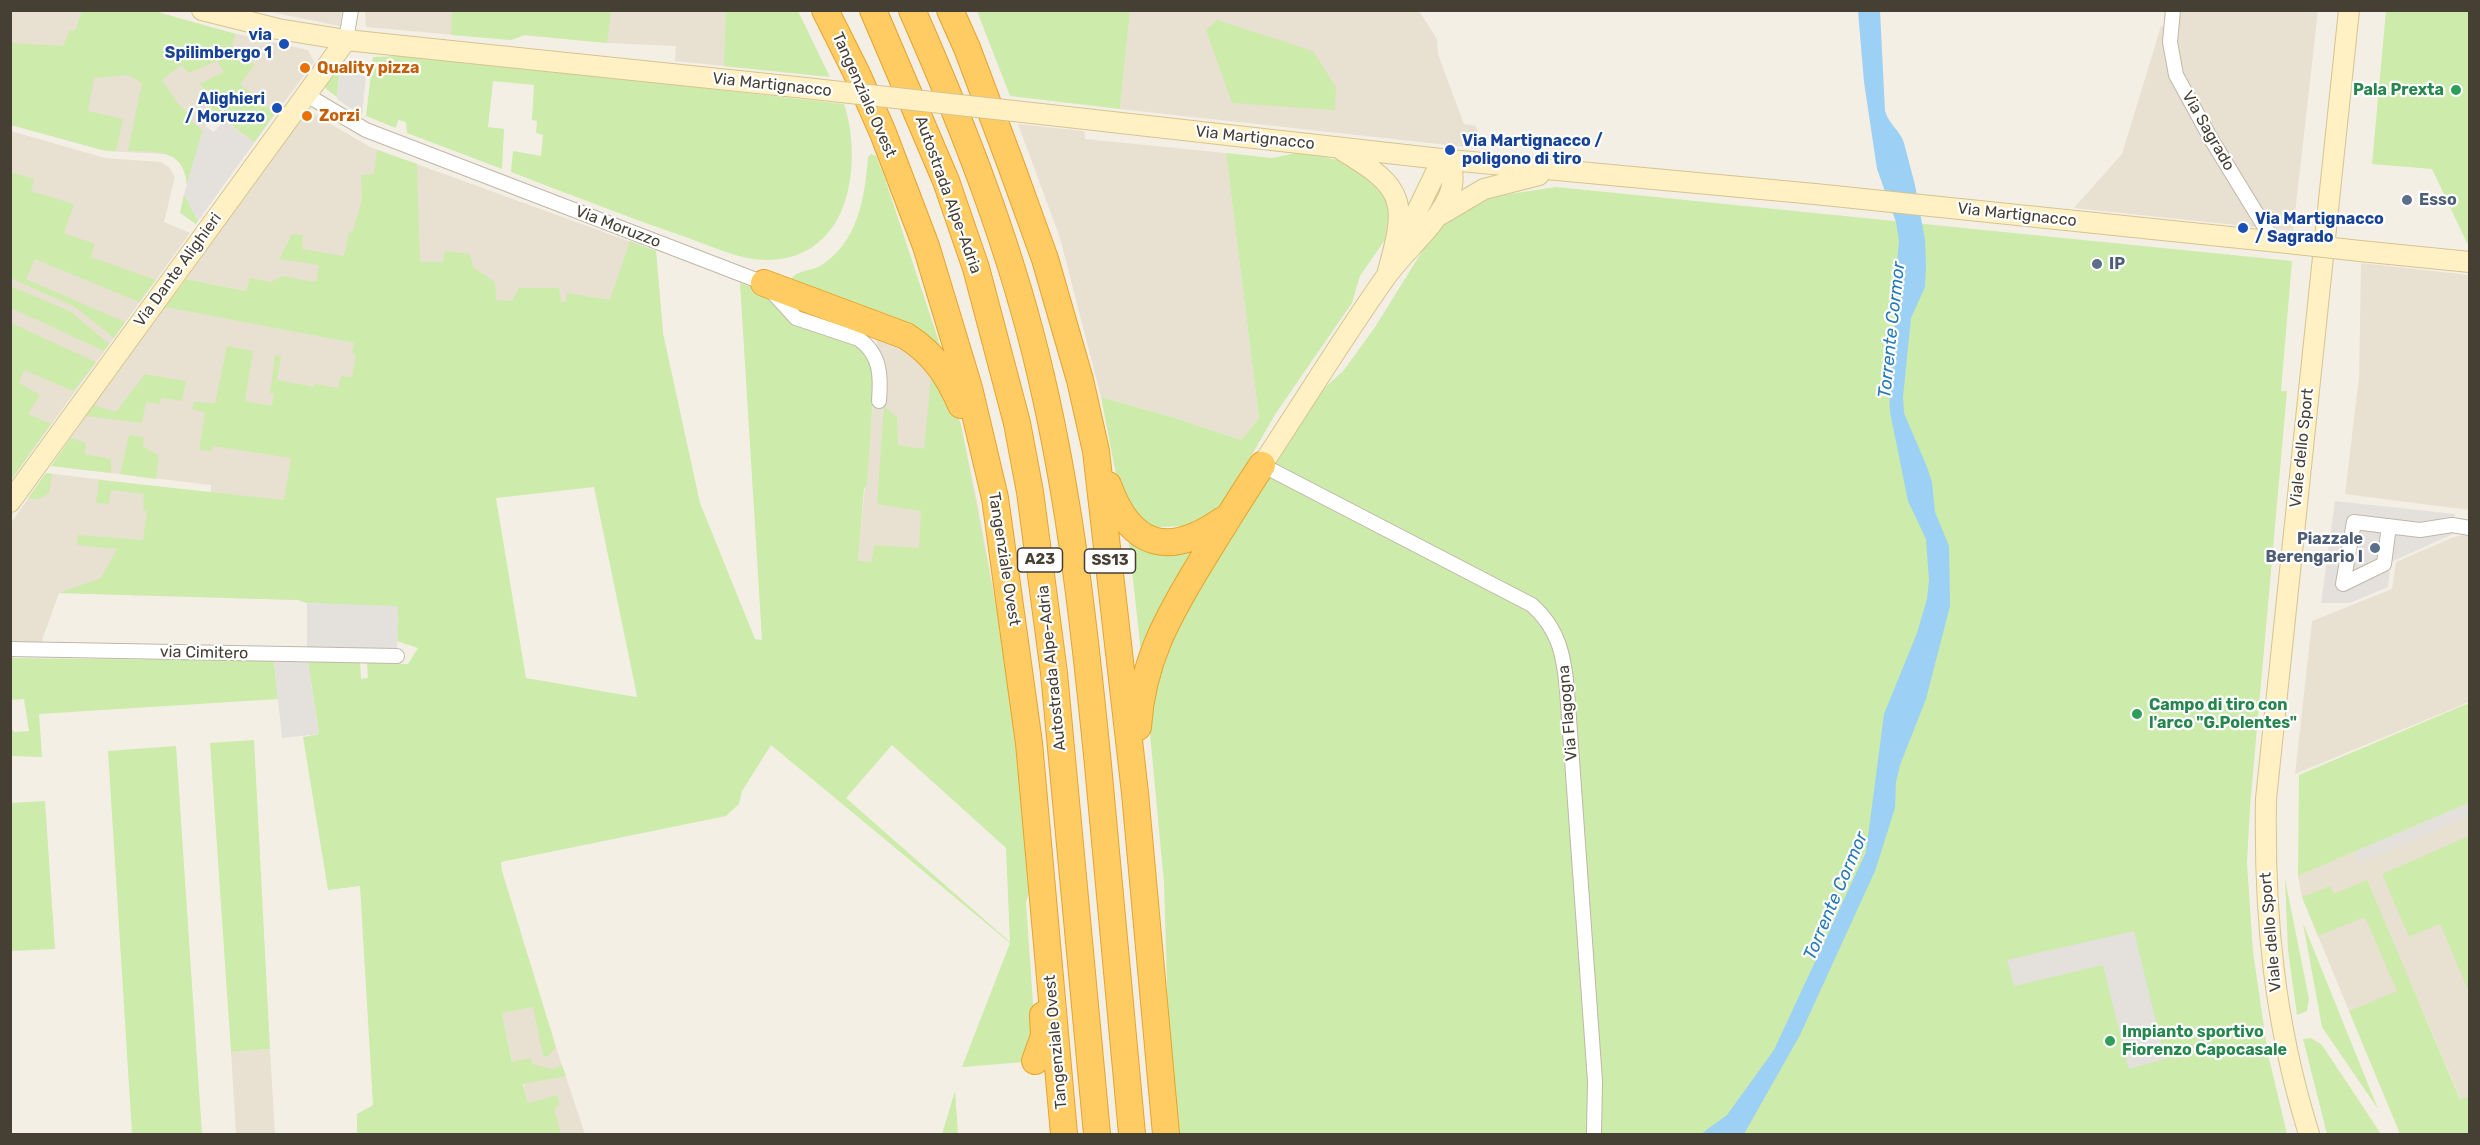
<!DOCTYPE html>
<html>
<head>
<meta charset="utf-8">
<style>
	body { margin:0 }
	#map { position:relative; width:2480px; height:1145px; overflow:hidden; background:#f4efe5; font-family:Rubik,sans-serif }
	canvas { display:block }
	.frame { position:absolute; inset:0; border:12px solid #463f34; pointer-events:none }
</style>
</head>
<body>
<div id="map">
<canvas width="2480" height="1145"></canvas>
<div class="frame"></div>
</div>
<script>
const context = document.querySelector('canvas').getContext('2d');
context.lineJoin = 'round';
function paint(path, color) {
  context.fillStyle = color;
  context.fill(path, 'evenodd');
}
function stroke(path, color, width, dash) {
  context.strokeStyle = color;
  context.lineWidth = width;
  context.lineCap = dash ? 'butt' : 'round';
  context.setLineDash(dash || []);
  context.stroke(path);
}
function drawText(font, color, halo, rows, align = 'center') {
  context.font = font + ' Rubik,sans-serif';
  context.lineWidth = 4.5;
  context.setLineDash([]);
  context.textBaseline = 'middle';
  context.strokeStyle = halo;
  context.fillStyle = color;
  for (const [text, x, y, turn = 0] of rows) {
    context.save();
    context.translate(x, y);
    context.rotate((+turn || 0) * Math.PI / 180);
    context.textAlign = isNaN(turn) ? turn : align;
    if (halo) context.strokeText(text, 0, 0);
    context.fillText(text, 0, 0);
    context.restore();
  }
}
paint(new Path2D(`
	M 10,11 L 154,11 L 219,30 L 308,50 L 314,62 L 254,143 L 215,114 L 203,129 L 187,185 L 185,168 L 177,159 L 165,154 L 105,151 L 11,125 Z
	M 265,11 L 342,11 L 340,26 Z
	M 365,11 L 792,11 L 823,76 L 675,61 L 676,46 L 607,43 L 524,35 L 511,40 L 366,27 Z
	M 1130,11 L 1419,11 L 1437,39 L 1438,54 L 1464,124 L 1476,126 L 1484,149 L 1120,109 Z
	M 2179,11 L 2318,11 L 2293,231 L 2074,208 L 2122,154 L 2161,26 L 2178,26 Z
	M 305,109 L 370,147 L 656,251 L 663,333 L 307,603 L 298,600 L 59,593 L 41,643 L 11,643 L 11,523 L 46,473 L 211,493 L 211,485 L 51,466 L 162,306 L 370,346 L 367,315 L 186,279 Z
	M 1018,124 L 1084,131 L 1085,139 L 1226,153 L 1259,418 L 1241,440 L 1175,418 L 1101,397 L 1060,238 Z
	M 11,131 L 105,158 L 161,162 L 169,167 L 175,177 L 164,222 L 190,233 L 11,480 Z
	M 2361,263 L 2469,275 L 2469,510 L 2345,494 L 2359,377 Z
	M 877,335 L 913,350 L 952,398 L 961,425 L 976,496 L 1011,685 L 846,679 L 875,384 Z
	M 2469,534 L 2469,702 L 2295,774 L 2312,621 L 2392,589 L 2396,562 L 2454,537 Z
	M 2469,803 L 2469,1096 L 2461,1100 L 2412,986 L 2349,1011 L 2302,897 L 2298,876 Z
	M 542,1005 L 585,1134 L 534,1134 L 524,1084 L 517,1084 L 502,1013 Z
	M 270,1049 L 275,1134 L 236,1134 L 231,1052 Z`), '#e8e1d2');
paint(new Path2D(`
	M 82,11 L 154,11 L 236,34 L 232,44 L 235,56 L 255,64 L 240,84 L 251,93 L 250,95 L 275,113 L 254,142 L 215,112 L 208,120 L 201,115 L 215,97 L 199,84 L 224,72 L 217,61 L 189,73 L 181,65 L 162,80 L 178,104 L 192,117 L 190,120 L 203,131 L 187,185 C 183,148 158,152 128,151 L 142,83 L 129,75 L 94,78 L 88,111 L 123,119 L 116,151 L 103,150 L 11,125 L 10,43 L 63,46 L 70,30 L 75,31 Z
	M 452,11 L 452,10 L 611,11 L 607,43 L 524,35 L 511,40 L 451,35 Z
	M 726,11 L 798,11 L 830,77 L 724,66 Z
	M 977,11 L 1130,11 L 1120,109 L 1010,96 Z
	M 2386,11 L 2469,11 L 2469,243 L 2467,243 L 2432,169 L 2372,164 Z
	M 1217,20 L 1313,51 L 1336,87 L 1335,110 L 1232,103 L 1206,30 Z
	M 399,56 L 436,58 L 844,104 C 855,137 855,180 841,212 C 828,241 803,259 770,260 C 743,261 716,248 691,239 C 630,218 571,195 511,172 L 513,151 L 541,156 L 543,135 L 536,133 L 537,121 L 532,120 L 534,85 L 493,81 L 488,127 L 504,129 L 502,169 L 407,133 L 406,122 L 398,120 L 396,128 L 366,116 L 373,57 Z
	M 338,68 L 340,68 L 337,97 L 326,89 L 325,84 Z
	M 377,150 L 417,164 L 420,262 L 443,262 L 445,251 L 470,254 L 473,267 L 495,282 L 496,300 L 512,301 L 519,288 L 559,288 L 561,302 L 566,302 L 567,293 L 610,300 L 630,241 L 656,251 L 663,333 L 700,503 L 755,639 L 762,640 L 740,283 L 760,290 L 790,323 L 856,346 L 868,355 L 875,367 L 867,485 L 864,488 L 858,561 L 871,562 L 875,545 L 919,548 L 921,511 L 877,504 L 884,406 L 897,417 L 898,445 L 924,449 L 932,367 L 952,398 L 961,425 L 1011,685 L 1033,879 L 1026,902 L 1035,1033 L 1025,1062 L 962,1067 L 1010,943 L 771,745 L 742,791 L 739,804 L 726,816 L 501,862 L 502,871 L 556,1047 L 547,1057 L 543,1055 L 533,1007 L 502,1013 L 512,1062 L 531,1058 L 532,1064 L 553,1069 L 562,1065 L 566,1076 L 523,1084 L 528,1103 L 557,1095 L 560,1105 L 554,1108 L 561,1134 L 357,1134 L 357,1114 L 373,1105 L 360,886 L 328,890 L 303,737 L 319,734 L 308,662 L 360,662 L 361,679 L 368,678 L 367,663 L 408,664 L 418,648 L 397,641 L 398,607 L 307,603 L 298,600 L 59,593 L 101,578 L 117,549 L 77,545 L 78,535 L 143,540 L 147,511 L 143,510 L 144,494 L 111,490 L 109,504 L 96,503 L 99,480 L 284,500 L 291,458 L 213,446 L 211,451 L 199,450 L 205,413 L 192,409 L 194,402 L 215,403 L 227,346 L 253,351 L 245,401 L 272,406 L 274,394 L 270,393 L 275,355 L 281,356 L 277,380 L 314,387 L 315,384 L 338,388 L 341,376 L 352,377 L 356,355 L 352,353 L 354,343 L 165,307 L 186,279 L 246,291 L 250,278 L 271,282 L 282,276 L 316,282 L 319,265 L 279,259 L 292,234 L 303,235 L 302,249 L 344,256 L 349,232 L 352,233 L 362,200 L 361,175 L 374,174 ZM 594,487 L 637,696 L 636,697 L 526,678 L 496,498 ZM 892,745 L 1006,848 L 1010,942 L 846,798 Z
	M 1302,152 L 1342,161 L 1374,179 L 1389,198 L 1389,234 L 1360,276 L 1352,303 L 1276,413 L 1228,496 L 1216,510 L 1189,526 L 1156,527 L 1142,522 L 1118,485 L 1101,397 L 1175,418 L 1241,440 L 1259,418 L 1226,153 L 1272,158 Z
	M 871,154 L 876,156 L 885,179 L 942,351 L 791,279 C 797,270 811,271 820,266 C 858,243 865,197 868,157 Z
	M 11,172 L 34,179 L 31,191 L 74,204 L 64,233 L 95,244 L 91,257 L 156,280 L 139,302 L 35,259 L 26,279 L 125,322 L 114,338 L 75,307 L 11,278 Z
	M 1556,187 L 2292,261 L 2281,391 L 2287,391 L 2250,807 L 2247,863 L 2253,952 L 2268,1054 L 2287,1134 L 1178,1134 L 1168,1016 L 1164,883 L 1149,723 L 1151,696 L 1172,629 L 1318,394 L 1344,370 L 1375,327 L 1441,221 L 1484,198 Z
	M 184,194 L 198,221 L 196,224 L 180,213 Z
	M 11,286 L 71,312 L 109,344 L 104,351 L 11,308 Z
	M 11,323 L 96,362 L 73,391 L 24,370 L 19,383 L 40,395 L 28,414 L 51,424 L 11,480 Z
	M 145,374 L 186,381 L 182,401 L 161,398 L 160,404 L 146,402 L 142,423 L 86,416 L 94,405 L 116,412 Z
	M 129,435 L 144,437 L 143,446 L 159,456 L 156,479 L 120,474 Z
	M 71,438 L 86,443 L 85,454 L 111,459 L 111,473 L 51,466 Z
	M 46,473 L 52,474 L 49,493 L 39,499 L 28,498 Z
	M 1128,534 L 1197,548 L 1141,652 Z
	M 10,658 L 274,661 L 278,699 L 39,714 L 42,757 L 11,756 L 11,728 L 14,732 L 29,731 L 24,699 L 11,700 Z
	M 2469,703 L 2469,803 L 2298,876 L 2299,775 Z
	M 254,740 L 270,1049 L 231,1052 L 210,743 Z
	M 176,746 L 202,1134 L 132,1134 L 108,751 Z
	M 45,801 L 55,949 L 11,951 L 11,803 Z
	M 2469,836 L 2469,992 L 2440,924 L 2409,937 L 2382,874 Z
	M 2285,879 L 2309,999 L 2307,1011 L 2297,1015 L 2288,950 Z
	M 2367,880 L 2460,1099 L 2469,1096 L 2469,1134 L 2400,1134 L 2349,1011 L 2397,991 L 2365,917 L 2318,936 L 2302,897 L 2330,886 L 2334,894 Z
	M 2303,923 L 2378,1109 L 2322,1027 Z
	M 2311,1038 L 2322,1045 L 2381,1134 L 2327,1134 L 2303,1039 Z
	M 955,1091 L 958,1134 L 942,1134 Z`), '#cdebaa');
paint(new Path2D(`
	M 341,61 L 355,62 L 354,73 L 366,75 L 362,116 L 337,99 Z
	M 224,120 L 254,143 L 198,221 L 184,194 L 203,129 L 205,126 L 214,132 Z
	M 2335,501 L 2455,514 L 2453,534 L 2391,562 L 2388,587 L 2350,603 L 2321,603 Z
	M 307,603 L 398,606 L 397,656 L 307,654 Z
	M 274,661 L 308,662 L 319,734 L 282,738 Z
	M 2469,803 L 2469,816 L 2360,863 L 2354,852 Z
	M 2134,931 L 2165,1059 L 2129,1069 L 2103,965 L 2014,986 L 2007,960 Z`), '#e4e1dd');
paint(new Path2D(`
	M 1858,11 L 1880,11 L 1885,111 C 1889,125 1900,130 1904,143 L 1915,185 L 1925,240 L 1926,266 L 1925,287 L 1911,318 L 1903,397 L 1904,413 L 1927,467 L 1932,482 L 1935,512 L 1949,546 L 1950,606 L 1926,699 L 1900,765 L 1896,782 L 1895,808 L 1875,871 L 1800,1035 L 1744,1134 L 1701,1134 L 1727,1115 L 1774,1050 L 1866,852 L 1884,714 L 1917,633 L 1927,599 L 1929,580 L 1926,539 L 1908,501 L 1890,412 L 1889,382 L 1895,322 L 1896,274 L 1899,241 L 1896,222 L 1877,169 L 1864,82 Z`), '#9cd0f5');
const street = new Path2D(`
	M 2173,10 L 2170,42 L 2176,75 L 2211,139 L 2274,242
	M 346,40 L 351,10
	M 305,94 L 366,130 L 764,283 L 796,318 L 859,339 C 881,355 881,376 879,401
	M 1262,465 L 1532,605 C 1559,629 1564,656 1567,690 L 1595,1081 L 1594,1134
	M 2389,526 L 2384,564 L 2343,584 L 2354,522 L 2420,530 L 2452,525 L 2470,528
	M 10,649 L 397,656`);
const secondary = new Path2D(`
	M 202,10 L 278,29 L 346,40 L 796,87
	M 1041,114 L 1450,160 L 1815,194 L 2288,243
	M 1343,151 C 1406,188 1407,203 1388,271
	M 1440,215 L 1484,189 L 1539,175
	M 1404,238 L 1435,174 L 1450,160
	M 2360,251 L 2470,262
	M 1262,465 C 1303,403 1342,339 1385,278 C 1404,251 1432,230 1447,200 C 1454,187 1454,174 1450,160
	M 10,502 L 346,40
	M 2309,1134 C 2274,1022 2264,916 2266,799 L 2349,10`);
const highway = new Path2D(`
	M 825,10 L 857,74 L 883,133 L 926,246 L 969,388 L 995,498 L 1029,743 L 1064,1134
	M 873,10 L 946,181 L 976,268 L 1017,423 L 1030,492 L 1054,673 L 1097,1134
	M 912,10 C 964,128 1012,250 1041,376 C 1071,504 1085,634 1098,765 C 1109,888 1120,1011 1132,1134
	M 950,10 L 967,48 L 1011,165 L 1045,259 L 1080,380 L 1096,451 L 1135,793 L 1166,1134
	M 764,283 L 906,336 C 934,354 948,375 961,405
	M 1108,485 C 1131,548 1169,558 1223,520
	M 1138,727 C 1142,662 1168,616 1201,562 C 1221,529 1241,497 1262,465
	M 1035,1061 L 1044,1036 L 1043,1015`);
stroke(street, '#c0b7a7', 16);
stroke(secondary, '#d6c491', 22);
stroke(highway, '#e7a32b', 28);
stroke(street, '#fff', 14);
stroke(secondary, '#fff1c3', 20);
stroke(highway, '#ffcc64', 26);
const secondaryBridge = new Path2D(`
	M 796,87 L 1041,114
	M 2288,243 L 2360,251`);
stroke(secondaryBridge, '#d6c491', 22, []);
stroke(secondaryBridge, '#fff1c3', 20);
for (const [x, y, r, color] of [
	[284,44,6,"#1a4fb4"],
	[305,68,6,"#e8710a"],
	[2456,90,6,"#2e9e5b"],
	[277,108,6,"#1a4fb4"],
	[307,116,6,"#e8710a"],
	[1450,150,6,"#1a4fb4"],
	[2407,200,6,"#5c6f8a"],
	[2243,228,6,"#1a4fb4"],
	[2097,264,6,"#5c6f8a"],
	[2375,548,6,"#5c6f8a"],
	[2137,714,6,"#2e9e5b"],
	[2110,1041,6,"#2e9e5b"]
]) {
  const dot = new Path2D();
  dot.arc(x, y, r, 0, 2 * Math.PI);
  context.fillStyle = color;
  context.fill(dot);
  stroke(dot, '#fff', 2);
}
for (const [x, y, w] of [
	[1040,560,45],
	[1110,561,51]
]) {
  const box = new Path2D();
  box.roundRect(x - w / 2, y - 12, w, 24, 4.5);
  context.fillStyle = '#fff';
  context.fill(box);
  stroke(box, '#463f34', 1.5);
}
drawText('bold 15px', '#463f34', null, [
	["A23",1040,560],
	["SS13",1110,561]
]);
drawText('bold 16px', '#164399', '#fff', [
	["via",272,35],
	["Spilimbergo 1",272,53],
	["Alighieri",265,99],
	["/ Moruzzo",265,117],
	["Via Martignacco /",1462,141,"left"],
	["poligono di tiro",1462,159,"left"],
	["Via Martignacco",2255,219,"left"],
	["/ Sagrado",2255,237,"left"]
], 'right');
drawText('bold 16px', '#c56008', '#fff', [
	["Quality pizza",317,68],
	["Zorzi",319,116]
], 'left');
drawText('16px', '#463f34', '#fff', [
	["Via Martignacco",772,85,6],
	["Tangenziale Ovest",864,95,66],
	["Via Sagrado",2208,131,60],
	["Via Martignacco",1255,138,6],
	["Autostrada Alpe-Adria",948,195,70],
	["Via Martignacco",2017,215,6],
	["Via Moruzzo",618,227,21],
	["Via Dante Alighieri",178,270,-54],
	["Viale dello Sport",2302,448,-84],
	["Tangenziale Ovest",1004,559,81],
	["via Cimitero",204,653,1],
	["Autostrada Alpe-Adria",1052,668,-96],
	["Via Flagogna",1568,713,-95],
	["Viale dello Sport",2271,932,-95],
	["Tangenziale Ovest",1056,1042,-95]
]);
drawText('bold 16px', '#27864d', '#fff', [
	["Pala Prexta",2444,90,"right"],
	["Campo di tiro con",2149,705],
	["l'arco \"G.Polentes\"",2149,723],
	["Impianto sportivo",2122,1032],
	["Fiorenzo Capocasale",2122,1050]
], 'left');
drawText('bold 16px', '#4e5e75', '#fff', [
	["Esso",2419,200],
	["IP",2109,264],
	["Piazzale",2363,539,"right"],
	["Berengario I",2363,557,"right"]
], 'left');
drawText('italic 18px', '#267ab9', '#fff', [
	["Torrente Cormor",1892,330,-84],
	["Torrente Cormor",1836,896,-67]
]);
</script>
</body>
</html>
